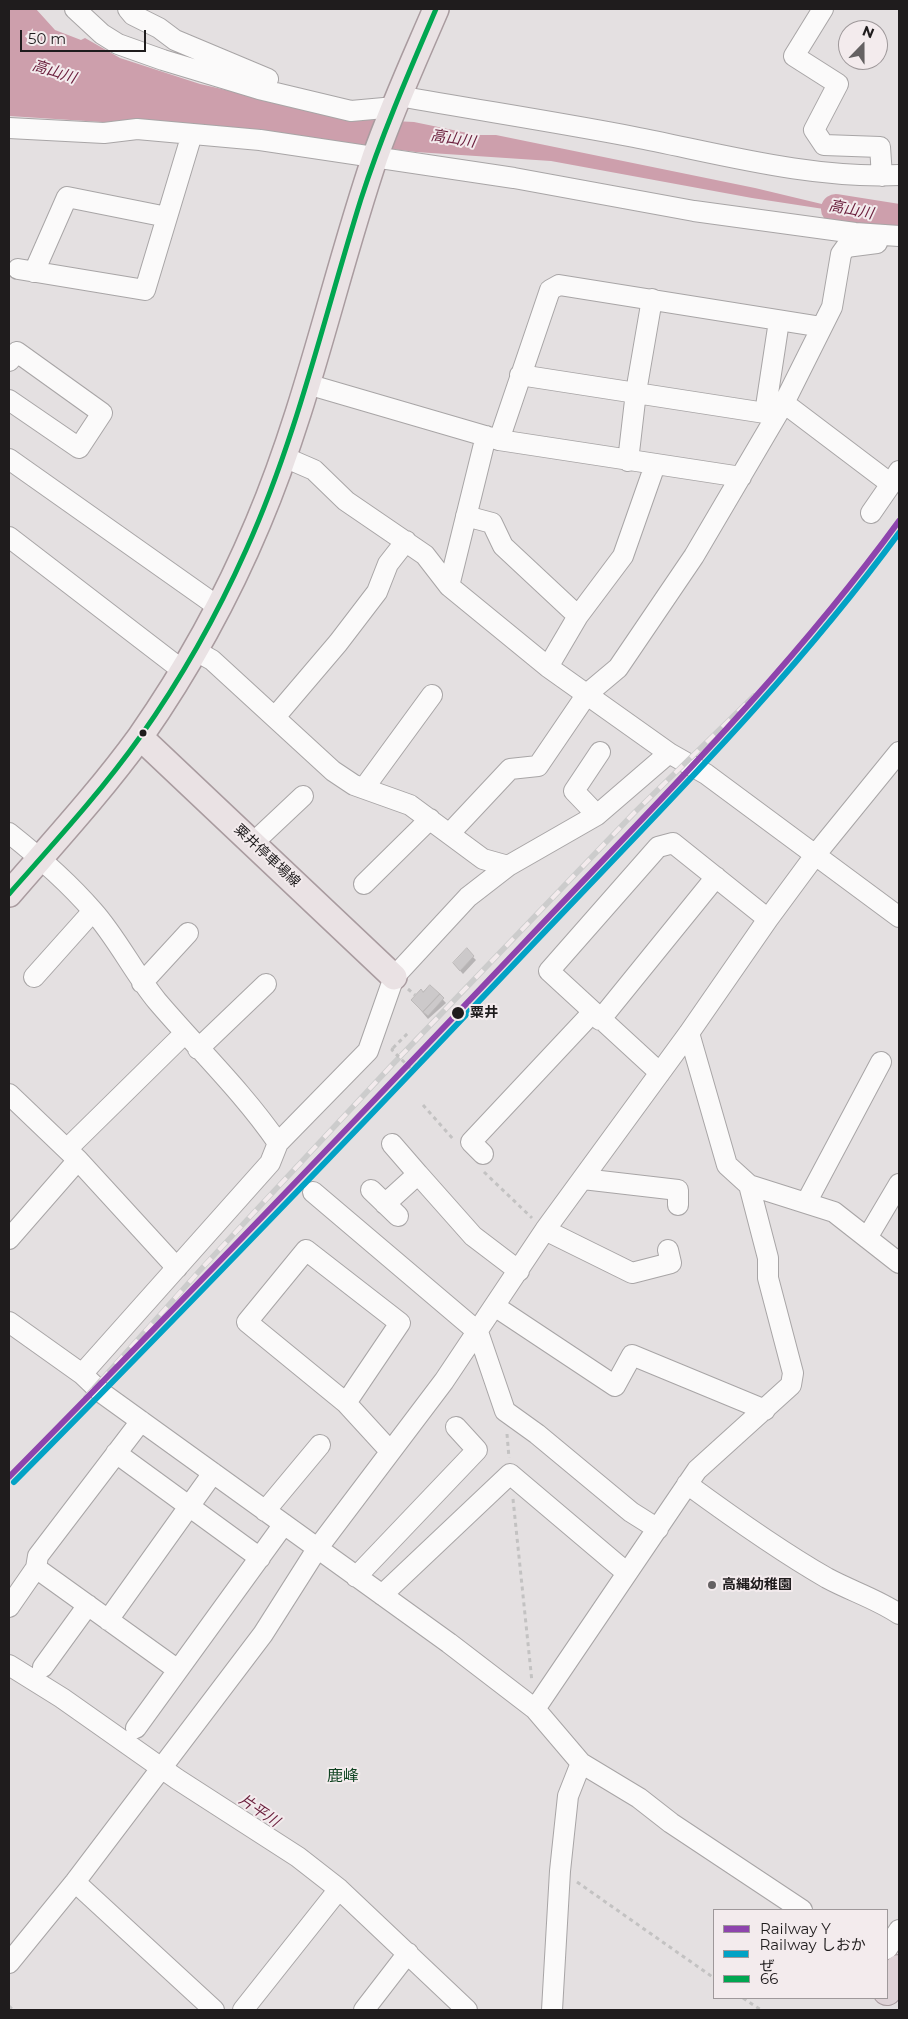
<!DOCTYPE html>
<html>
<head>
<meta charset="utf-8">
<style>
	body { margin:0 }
	#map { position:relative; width:908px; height:2019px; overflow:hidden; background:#e4e0e1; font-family:Montserrat,"Noto Sans JP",sans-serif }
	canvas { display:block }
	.frame { position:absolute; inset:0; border:10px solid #1f1c1d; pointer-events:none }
	.legend { position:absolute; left:713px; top:1909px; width:175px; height:90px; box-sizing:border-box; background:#f3ebed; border:1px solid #9e989a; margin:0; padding:6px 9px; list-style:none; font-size:15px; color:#1f1c1d }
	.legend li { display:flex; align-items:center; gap:10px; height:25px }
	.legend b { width:25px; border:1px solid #9e989a }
	.north { position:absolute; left:838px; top:20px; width:50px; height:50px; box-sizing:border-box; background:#f3ebed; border:1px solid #9e989a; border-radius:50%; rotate:22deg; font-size:14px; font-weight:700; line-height:20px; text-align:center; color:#1f1c1d }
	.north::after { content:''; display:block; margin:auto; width:18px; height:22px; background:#646162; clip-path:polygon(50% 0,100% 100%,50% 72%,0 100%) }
	.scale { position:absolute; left:20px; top:30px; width:126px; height:22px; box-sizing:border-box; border:2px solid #1f1c1d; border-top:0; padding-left:6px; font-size:15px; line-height:18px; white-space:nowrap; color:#1f1c1d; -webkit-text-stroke:4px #f3ebed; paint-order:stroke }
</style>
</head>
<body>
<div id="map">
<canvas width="908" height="2019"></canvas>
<div class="frame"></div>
<ul class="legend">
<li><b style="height:6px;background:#8e44ad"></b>Railway Y</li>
<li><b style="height:6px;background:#02a2c5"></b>Railway しおかぜ</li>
<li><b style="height:6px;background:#00a651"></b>66</li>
</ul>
<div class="north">N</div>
<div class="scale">50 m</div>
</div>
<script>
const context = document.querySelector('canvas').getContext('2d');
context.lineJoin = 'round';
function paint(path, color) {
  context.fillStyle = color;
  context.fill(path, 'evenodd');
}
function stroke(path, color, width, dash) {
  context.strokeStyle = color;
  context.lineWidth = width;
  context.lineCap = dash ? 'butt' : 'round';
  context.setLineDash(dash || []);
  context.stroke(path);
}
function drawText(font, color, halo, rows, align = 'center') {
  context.font = font + ' Montserrat,"Noto Sans JP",sans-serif';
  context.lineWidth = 4;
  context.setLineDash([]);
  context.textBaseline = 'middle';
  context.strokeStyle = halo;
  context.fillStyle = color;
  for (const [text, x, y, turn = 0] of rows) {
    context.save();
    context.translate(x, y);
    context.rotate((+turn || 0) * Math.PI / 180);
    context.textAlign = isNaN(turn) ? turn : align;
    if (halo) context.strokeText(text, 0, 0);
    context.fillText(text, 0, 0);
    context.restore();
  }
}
paint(new Path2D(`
	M 9,9 L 36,9 L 55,30 L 81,40 L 85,38 L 120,58 L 200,84 L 352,119 L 414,122 L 477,135 L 496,135 L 755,188 L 876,217 L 752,198 L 551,161 L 416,152 L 143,119 L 117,123 L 9,116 Z`), '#cd9fac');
paint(new Path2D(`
	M 473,957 L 476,960 L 463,974 L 454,964 Z
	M 430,986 L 446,1003 L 428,1019 L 412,1000 Z`), '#0003');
stroke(new Path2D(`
	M 836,209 L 899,219`), '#cd9fac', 30);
const building = new Path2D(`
	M 467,948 L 474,956 L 460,971 L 453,963 Z
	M 430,985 L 440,994 L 423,1012 L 411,1000 L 421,989 L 423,992 Z
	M 440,994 L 444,998 L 428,1016 L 423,1012 Z`);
paint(building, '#ccc9ca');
stroke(building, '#bcb9b9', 1);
const minor = new Path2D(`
	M 75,9 L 102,34 L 118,44 L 163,60 L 259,89 L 351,111 L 395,107
	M 128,9 L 133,15 L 159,28 L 175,40 L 268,79
	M 823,9 L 794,56 L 838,84 L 814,130 L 824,145 L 880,147 L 882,176
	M 399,96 C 477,110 556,122 634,137 C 721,154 810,179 899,175
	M 9,128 L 104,133 L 137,129 L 260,140 L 514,178 L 694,211 L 855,233 L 899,236
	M 18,269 L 145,290 L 192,134
	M 34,272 L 67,197 L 167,217
	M 9,361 L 17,352 L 102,413 L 79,448 L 9,400
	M 520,375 L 765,413 L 779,321
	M 307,384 L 499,440 L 741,477
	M 784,403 L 891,484 L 899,471
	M 499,440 L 550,290 L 559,285 L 822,327
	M 284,457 L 314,470 L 346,501 L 425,555 L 449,586 L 548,667 L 669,753 L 706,774 L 899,917
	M 9,459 L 217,606
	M 628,461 L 636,392 L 652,299
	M 871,513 L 891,484
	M 466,516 L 492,523 L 503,546 L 578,616
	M 9,537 L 182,670
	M 449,586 L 486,436
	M 194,650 L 212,660 L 333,771 L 354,785 L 410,805 L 483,859 L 508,866
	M 548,667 L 578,616 L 623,556 L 655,465
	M 275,717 L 338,643 L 377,592 L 388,564 L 406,541
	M 364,788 L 432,695
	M 597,815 L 574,791 L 600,752
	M 9,833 C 38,856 68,882 93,911 C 117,938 134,973 157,1001 C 197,1048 243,1092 278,1143
	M 450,833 L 510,769 L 538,766 L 587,694 L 618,668 L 694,556 L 784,403 L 832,307 L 841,254 L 846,247 L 877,243
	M 253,843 L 303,796
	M 364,884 L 430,819
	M 34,977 L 93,911
	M 142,983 L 188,933
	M 600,1020 L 716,877
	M 689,1033 L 727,1165 L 749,1185 L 834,1212 L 899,1263
	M 198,1049 L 266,984
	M 660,1073 L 549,971 L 658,847 L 673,843 L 768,919
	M 9,1094 L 78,1160 L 177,1268
	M 392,1144 L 418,1174
	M 67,1149 L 184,1034
	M 483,1154 L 471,1142 L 592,1013
	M 583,1179 L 678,1190 L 678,1205
	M 371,1190 L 398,1216
	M 313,1192 L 478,1332 L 505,1411 L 537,1434 L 631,1512 L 658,1529
	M 806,1203 L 881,1062
	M 385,1204 L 418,1174 L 473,1236 L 519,1271
	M 545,1230 L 632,1273 L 671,1263 L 668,1250
	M 867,1238 L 899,1184
	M 9,1239 L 78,1160
	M 496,1307 L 615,1386 L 632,1355 L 765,1410
	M 9,1322 L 82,1374 L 102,1393 L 449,1643 L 535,1709 L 581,1763 L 639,1798 L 671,1823 L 802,1910
	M 82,1374 L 270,1163 L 278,1143 L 368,1051 L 394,977 L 468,897 L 508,866 L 597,815 L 669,753
	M 346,1403 L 400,1323 L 306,1250 L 247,1322 L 346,1403 L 390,1451
	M 141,1421 L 38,1556 L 36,1568 L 178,1670
	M 116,1453 L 260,1558
	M 687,1484 C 732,1517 778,1550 827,1578 C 851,1591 877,1599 899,1614
	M 265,1511 L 320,1445
	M 356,1577 L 477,1450 L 456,1427
	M 382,1595 L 510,1474 L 627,1573
	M 9,1607 L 36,1568
	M 108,1620 L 213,1473
	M 9,1665 L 62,1698 L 177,1779 L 298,1857 L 339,1889 L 467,2010
	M 43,1667 L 88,1605
	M 535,1709 L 697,1470 L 791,1385 L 793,1373 L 768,1278 L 768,1258 L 749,1185
	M 136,1728 L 284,1524
	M 75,1882 L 214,2010
	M 887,1949 L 899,1930
	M 9,1963 L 75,1882 L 263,1634 L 317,1549 L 444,1381 L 545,1230 L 689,1033 L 768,919 L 816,854 L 899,752
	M 243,2010 L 339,1889
	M 364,2010 L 408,1953
	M 552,2010 L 560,1871 L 568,1796 L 581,1763`);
const major = new Path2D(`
	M 140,737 L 394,977
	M 9,894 C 53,843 100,792 140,737 C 186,671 227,597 258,523 C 308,405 334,278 375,157 C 393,106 415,58 436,9`);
const highway = new Path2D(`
	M 887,1991 L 899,1969`);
stroke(minor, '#a8a5a6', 22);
stroke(major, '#a99b9f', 28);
stroke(highway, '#a99b9f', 30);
stroke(new Path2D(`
	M 408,989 L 415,995
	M 393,1048 L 410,1031
	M 414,1067 L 430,1050
	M 423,1105 L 454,1140
	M 484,1172 L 532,1218
	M 507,1434 L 509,1458
	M 513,1499 L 532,1682
	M 577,1882 L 714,1978
	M 743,1998 L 761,2010
	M 9,2006 L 13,2010`), '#c3c2c2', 3, [4, 4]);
stroke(minor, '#fbfafa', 20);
stroke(major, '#eae2e4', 25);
stroke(highway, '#ded2d6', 28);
const rail = new Path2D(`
	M 86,1397 L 203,1267 L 392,1065 L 635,812 L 754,696`);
stroke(rail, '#ccc', 5.5);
stroke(rail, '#f3ebed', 4, [11]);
stroke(new Path2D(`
	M 393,1048 L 392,1050 L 411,1069 L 414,1067`), '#c3c2c2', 3, [4, 4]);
stroke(new Path2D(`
	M 9,894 C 54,843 101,792 140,737 C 181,679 217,615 246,550 C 297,437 324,317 361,199 C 382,134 409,72 436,9`), '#00a651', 5);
stroke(new Path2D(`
	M 9,1477 C 183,1301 354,1122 524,943 C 653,807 788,673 899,521`), '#8e44ad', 6);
stroke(new Path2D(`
	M 14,1482 C 190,1304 363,1124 535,942 C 660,810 791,680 899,533`), '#02a2c5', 6);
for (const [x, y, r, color] of [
	[143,733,4.5,"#1f1c1d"],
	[458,1013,7,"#1f1c1d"],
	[712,1585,5,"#646162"]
]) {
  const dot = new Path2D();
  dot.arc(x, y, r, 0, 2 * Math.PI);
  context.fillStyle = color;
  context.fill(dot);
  stroke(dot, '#f3ebed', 2);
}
drawText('14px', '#1f1c1d', '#f3ebed', [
	["粟井停車場線",267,856,43]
]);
drawText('bold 14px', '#1f1c1d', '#f3ebed', [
	["粟井",470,1013]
], 'left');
drawText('bold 14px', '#1f1c1d', '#f3ebed', [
	["高縄幼稚園",722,1585]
], 'left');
drawText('italic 15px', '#691c3a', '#f3ebed', [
	["高山川",54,72,18],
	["高山川",453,139,9],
	["高山川",851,210,11],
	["片平川",259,1811,34]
]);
drawText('16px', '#0f4321', '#f3ebed', [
	["鹿峰",343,1776]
]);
</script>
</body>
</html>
